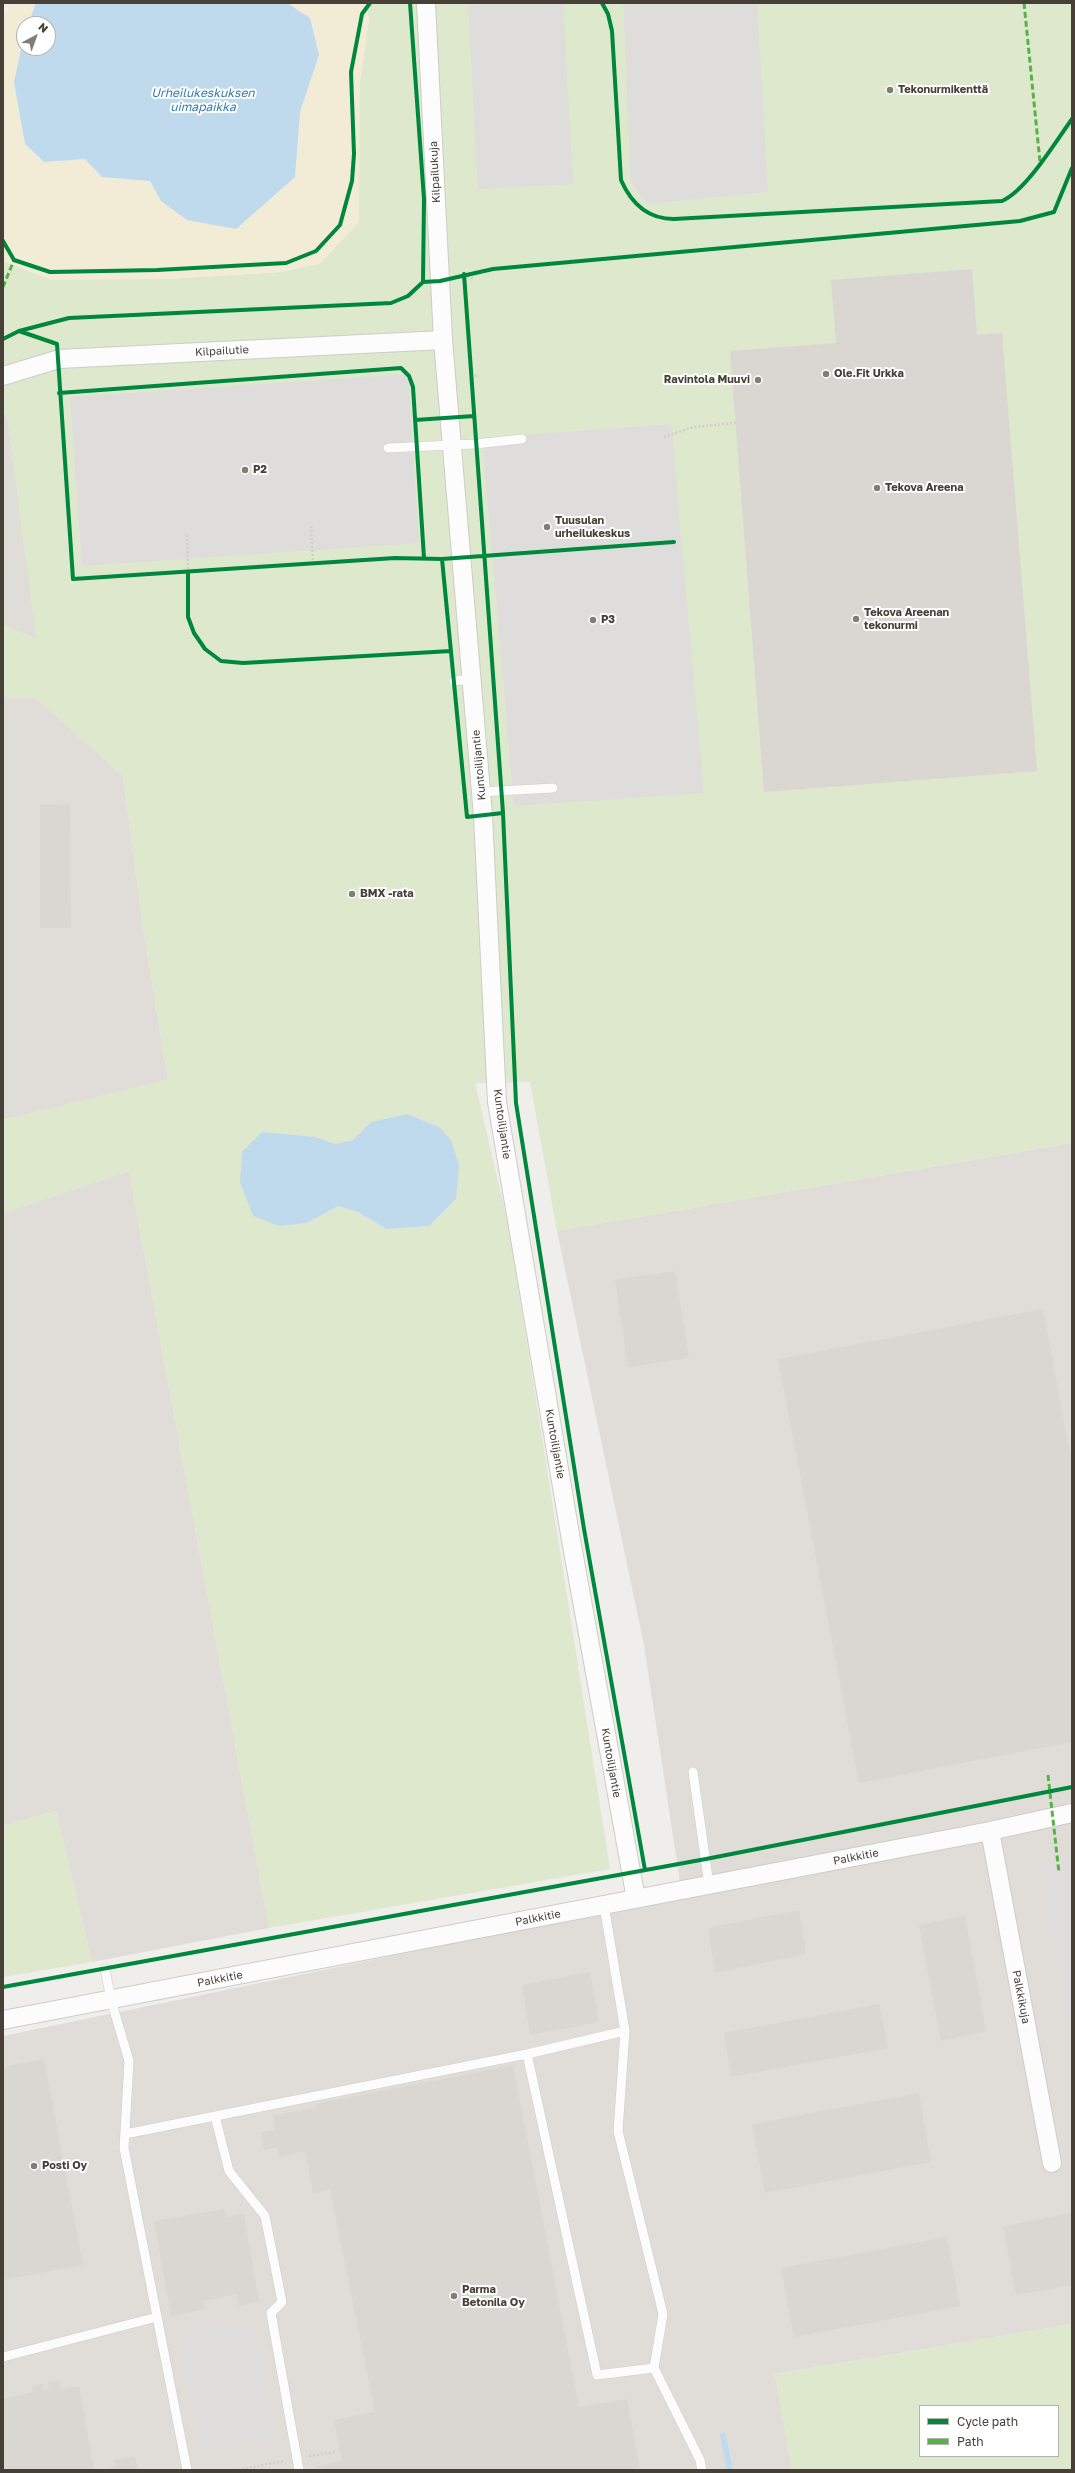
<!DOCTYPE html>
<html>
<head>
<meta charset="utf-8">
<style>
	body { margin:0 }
	#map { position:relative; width:1075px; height:2473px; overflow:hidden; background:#f0eeeb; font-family:"Golos Text",sans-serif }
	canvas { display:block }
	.frame { position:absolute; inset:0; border:4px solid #464037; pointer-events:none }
	.legend { position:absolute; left:919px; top:2405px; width:140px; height:52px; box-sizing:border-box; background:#fff; border:1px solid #b5b3af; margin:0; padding:5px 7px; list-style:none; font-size:12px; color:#464037 }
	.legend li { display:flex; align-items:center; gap:8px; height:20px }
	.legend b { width:20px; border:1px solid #b5b3af }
	.north { position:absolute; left:16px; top:16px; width:40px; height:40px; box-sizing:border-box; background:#fff; border:1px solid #b5b3af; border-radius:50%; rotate:41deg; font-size:11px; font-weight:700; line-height:16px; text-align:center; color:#464037 }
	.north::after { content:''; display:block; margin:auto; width:14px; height:18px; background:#827d76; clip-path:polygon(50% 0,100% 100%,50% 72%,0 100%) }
</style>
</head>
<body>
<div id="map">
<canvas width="1075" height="2473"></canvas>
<div class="frame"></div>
<ul class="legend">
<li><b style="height:5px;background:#00873e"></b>Cycle path</li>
<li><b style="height:5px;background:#57b346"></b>Path</li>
</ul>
<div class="north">N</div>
</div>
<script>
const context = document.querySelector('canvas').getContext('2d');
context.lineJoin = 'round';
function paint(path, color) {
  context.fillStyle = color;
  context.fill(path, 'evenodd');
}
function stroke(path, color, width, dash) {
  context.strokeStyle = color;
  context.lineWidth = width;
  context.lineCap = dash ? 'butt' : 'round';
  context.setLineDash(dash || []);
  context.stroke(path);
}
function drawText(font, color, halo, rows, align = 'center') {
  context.font = font + ' "Golos Text",sans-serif';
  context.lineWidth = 4;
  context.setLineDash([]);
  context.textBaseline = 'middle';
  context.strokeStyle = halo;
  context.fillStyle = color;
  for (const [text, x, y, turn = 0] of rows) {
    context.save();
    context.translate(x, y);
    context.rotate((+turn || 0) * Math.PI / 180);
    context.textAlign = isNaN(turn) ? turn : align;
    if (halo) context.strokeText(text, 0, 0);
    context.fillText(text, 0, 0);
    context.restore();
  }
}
paint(new Path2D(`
	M 7,414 L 37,640 L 3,624 L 3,415 Z
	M 3,698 L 36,698 L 123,776 L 142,921 L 168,1080 L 3,1120 Z
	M 1072,1143 L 1072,2324 L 775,2374 L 792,2470 L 3,2470 L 3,2036 L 682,1896 L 644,1645 L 557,1231 Z
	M 129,1171 L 269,1928 L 92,1962 L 56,1811 L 3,1826 L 3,1213 Z`), '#e0ddd9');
paint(new Path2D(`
	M 365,3 L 1072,3 L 1072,1143 L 557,1231 L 530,1082 L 475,1083 L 509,1228 L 610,1869 L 269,1928 L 129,1171 L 3,1213 L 3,1120 L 168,1079 L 142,921 L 123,776 L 36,698 L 3,698 L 3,624 L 36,639 L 7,415 L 3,415 L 3,260 L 166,279 L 281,272 L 321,263 L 360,81 L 369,19 ZM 407,1114 L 439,1127 L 456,1199 L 429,1226 L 386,1229 L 358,1212 L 338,1206 L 307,1223 L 316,1137 L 335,1144 L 353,1140 L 371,1122 Z
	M 56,1811 L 92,1962 L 3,1977 L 3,1826 Z
	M 1072,2324 L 1072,2470 L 792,2470 L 775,2374 ZM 920,2406 L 1058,2406 L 1058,2456 L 920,2456 Z`), '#dee8cc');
paint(new Path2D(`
	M 10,3 L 36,3 L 28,24 L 24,24 L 24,36 L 14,82 L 25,144 L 44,162 L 85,159 L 102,177 L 150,181 L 161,201 L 295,177 L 300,112 L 319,55 L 310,18 L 287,3 L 365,3 L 369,19 L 360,81 L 359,222 L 321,263 L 281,272 L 166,279 L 51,280 L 3,261 L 3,20 Z`), '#f2ecd7');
paint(new Path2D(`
	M 508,3 L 563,3 L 573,184 L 478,189 L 468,5 Z
	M 623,3 L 757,3 L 768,192 L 648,204 L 631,183 Z
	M 408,374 L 419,543 L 82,566 L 70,397 Z
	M 671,424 L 704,793 L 514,806 L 482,438 Z
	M 1072,1854 L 1072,2021 L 1069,2022 L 1039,1861 Z
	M 254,2321 L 276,2438 L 200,2452 L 178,2335 Z`), '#dfdddb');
paint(new Path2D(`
	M 36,3 L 287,3 L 310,18 L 319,55 L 300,112 L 295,177 L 236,229 L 187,220 L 161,201 L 150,181 L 102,177 L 85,159 L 44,162 L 25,144 L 14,82 L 24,36 L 24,48 L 48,48 L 48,24 L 28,24 Z
	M 407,1114 L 439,1127 L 451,1140 L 459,1166 L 456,1199 L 429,1226 L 386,1229 L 358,1212 L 338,1206 L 307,1223 L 279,1226 L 253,1216 L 240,1182 L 242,1152 L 262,1132 L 316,1137 L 335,1144 L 353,1140 L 371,1122 Z`), '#bedaec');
stroke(new Path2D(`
	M 723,2436 L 730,2470`), '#bedaec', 6);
paint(new Path2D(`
	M 972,269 L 977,335 L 1002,333 L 1037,771 L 764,792 L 730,351 L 836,343 L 831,280 Z
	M 70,804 L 71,928 L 40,928 L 40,805 Z
	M 675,1271 L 689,1358 L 628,1367 L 615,1280 Z
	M 1043,1309 L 1072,1464 L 1072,1742 L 859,1783 L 778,1359 Z
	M 799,1910 L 806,1954 L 715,1973 L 708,1928 Z
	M 965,1916 L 986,2031 L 941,2041 L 919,1925 Z
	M 590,1972 L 599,2022 L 530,2035 L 522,1985 Z
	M 879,2004 L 888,2048 L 731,2077 L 724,2033 Z
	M 44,2059 L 83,2265 L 3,2280 L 3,2067 Z
	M 513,2065 L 579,2407 L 627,2399 L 640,2470 L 317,2470 L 316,2466 L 342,2461 L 334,2420 L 375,2412 L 330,2190 L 313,2193 L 305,2151 L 279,2157 L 277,2147 L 264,2150 L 261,2132 L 275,2130 L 273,2115 L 316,2108 L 316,2104 Z
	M 919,2093 L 931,2162 L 765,2193 L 752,2124 Z
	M 225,2209 L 226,2217 L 244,2214 L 259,2302 L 239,2306 L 237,2294 L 204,2301 L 205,2309 L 171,2316 L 154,2221 Z
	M 1072,2213 L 1072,2285 L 1016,2295 L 1003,2226 Z
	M 947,2237 L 960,2306 L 794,2337 L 781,2268 Z
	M 60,2381 L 61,2389 L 79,2386 L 94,2470 L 3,2470 L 3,2399 L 33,2392 L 31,2385 L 42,2384 L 43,2391 L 49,2389 L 48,2382 Z
	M 135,2456 L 138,2470 L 102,2470 L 115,2467 L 114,2460 Z`), '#dad7d3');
const lane = new Path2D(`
	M 388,448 L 475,444 L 522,439
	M 454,681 L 472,679
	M 481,792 L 553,788
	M 693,1772 L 709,1885
	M 604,1905 L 625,2031 L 527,2054 L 597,2375 L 654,2368 L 700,2460 L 702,2470
	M 105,1969 L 111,2000 L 129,2061 L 124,2148 L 187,2470
	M 625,2031 L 618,2131 L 663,2314 L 654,2368
	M 215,2116 L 229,2171 L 265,2216 L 282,2302 L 271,2313 L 299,2470
	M 125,2134 L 527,2054
	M 3,2357 L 157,2317`);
const street = new Path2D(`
	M 426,3 L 443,340 L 483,816 L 497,1102 L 571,1540 L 636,1899
	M 3,376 L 59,359 L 443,340
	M 990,1831 L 1052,2163
	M 3,2020 L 990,1831 L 1072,1813`);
stroke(lane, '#ceccc8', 10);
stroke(street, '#ceccc8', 20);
stroke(new Path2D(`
	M 464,274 L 473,279
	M 471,377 L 479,375
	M 664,437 L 693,427 L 736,423
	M 311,526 L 313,563
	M 187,535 L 188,572
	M 309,2456 L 335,2452
	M 238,2470 L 283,2461`), '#d1cecb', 2.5, [2, 2]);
stroke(lane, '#fdfcfc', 9);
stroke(street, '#fdfcfc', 18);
stroke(new Path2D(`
	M 1024,3 L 1040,162
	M 3,287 L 14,260
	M 1048,1775 L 1059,1873`), '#57b346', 3, [6, 3]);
stroke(new Path2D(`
	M 410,3 L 424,199 L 423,282
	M 602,3 L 608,14 L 612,31 L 621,180 C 631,203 648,219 674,219 L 1002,201 C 1026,191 1056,141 1072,119
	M 3,241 L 14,260 L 50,272 L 157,270 L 286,263 L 316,251 L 340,225 L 352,181 L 354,154 L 351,72 L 362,14 L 370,3
	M 464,274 L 503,813 L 516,1103 L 584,1529 L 645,1870
	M 19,331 L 57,344 L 73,579 L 395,558 L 442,559
	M 3,339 L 19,331 L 69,318 L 391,303 L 408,296 L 423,282 L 440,281 L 493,269 L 1020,221 L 1054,212 L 1072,168
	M 59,393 L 401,368 L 409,376 L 413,387 L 424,558
	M 415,420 L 474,416
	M 188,572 L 188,617 L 194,633 L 205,649 L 221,661 L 243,663 L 451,651
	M 503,813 L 467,817 L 442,559 L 674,542
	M 3,1987 L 706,1859 L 1072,1787`), '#00873e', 4);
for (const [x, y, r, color] of [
	[890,90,4,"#827d76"],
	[826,374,4,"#827d76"],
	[758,380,4,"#827d76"],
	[245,470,4,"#827d76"],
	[877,488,4,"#827d76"],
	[547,527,4,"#827d76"],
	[856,619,4,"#827d76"],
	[593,620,4,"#827d76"],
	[352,894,4,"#827d76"],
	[34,2166,4,"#827d76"],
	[454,2296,4,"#827d76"]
]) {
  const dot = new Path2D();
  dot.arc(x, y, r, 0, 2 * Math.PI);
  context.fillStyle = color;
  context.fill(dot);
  stroke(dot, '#fff', 1.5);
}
drawText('bold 11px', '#464037', '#fff', [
	["Tekonurmikenttä",898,90],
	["Ole.Fit Urkka",834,374],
	["Ravintola Muuvi",750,380,"right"],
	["P2",253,470],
	["Tekova Areena",885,488],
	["Tuusulan",555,521],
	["urheilukeskus",555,534],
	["Tekova Areenan",864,613],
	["tekonurmi",864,626],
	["P3",601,620],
	["BMX -rata",360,894],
	["Posti Oy",42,2166],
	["Parma",462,2290],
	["Betonila Oy",462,2303]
], 'left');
drawText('11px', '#464037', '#fff', [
	["Kilpailukuja",435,172,-93],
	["Kilpailutie",222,351,-3],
	["Kuntoilijantie",479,765,-95],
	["Kuntoilijantie",502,1124,82],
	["Kuntoilijantie",555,1444,80],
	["Kuntoilijantie",611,1763,80],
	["Palkkitie",856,1857,-11],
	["Palkkitie",538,1918,-11],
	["Palkkitie",220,1979,-11],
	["Palkkikuja",1021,1997,79]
]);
drawText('italic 12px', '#377cab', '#fff', [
	["Urheilukeskuksen",203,93],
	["uimapaikka",203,107]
]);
</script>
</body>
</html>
